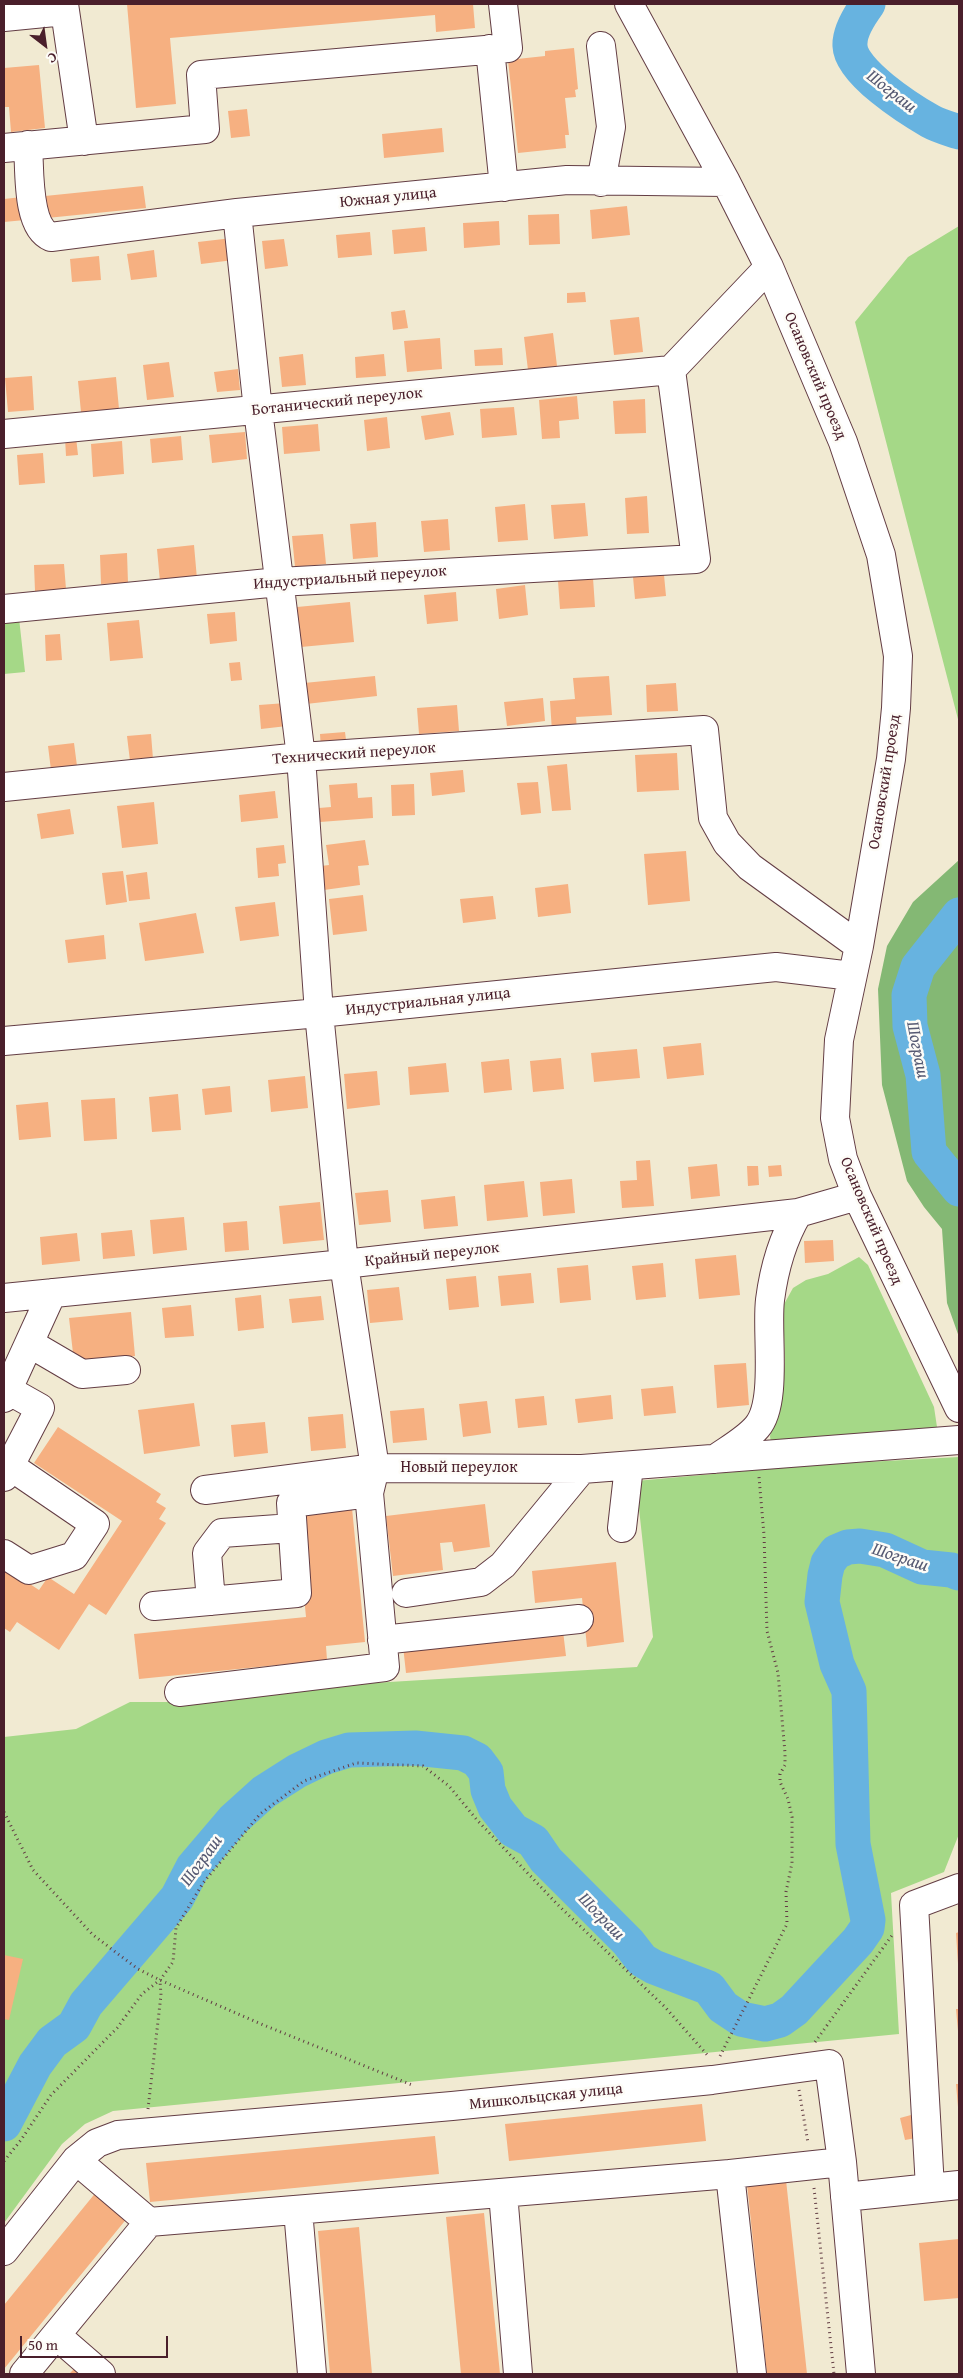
<!DOCTYPE html>
<html>
<head>
<meta charset="utf-8">
<style>
	body { margin:0 }
	#map { position:relative; width:963px; height:2378px; overflow:hidden; background:#f1ead2; font-family:"Gentium Book Plus",serif }
	canvas { display:block }
	.frame { position:absolute; inset:0; border:5px solid #4a1f2b; pointer-events:none }
	.north { position:absolute; left:20px; top:20px; width:50px; height:50px; -webkit-text-stroke:4px #fdfcf7; paint-order:stroke; rotate:150deg; font-size:14px; font-weight:700; line-height:20px; text-align:center; color:#4a1f2b }
	.north::after { content:''; display:block; margin:auto; width:18px; height:22px; background:#4a1f2b; clip-path:polygon(50% 0,100% 100%,50% 72%,0 100%) }
	.scale { position:absolute; left:20px; top:2336px; width:148px; height:22px; box-sizing:border-box; border:2px solid #4a1f2b; border-top:0; padding-left:6px; font-size:15px; line-height:18px; white-space:nowrap; color:#4a1f2b; -webkit-text-stroke:4px #fdfcf7; paint-order:stroke }
</style>
</head>
<body>
<div id="map">
<canvas width="963" height="2378"></canvas>
<div class="frame"></div>
<div class="north">С</div>
<div class="scale">50 m</div>
</div>
<script>
const context = document.querySelector('canvas').getContext('2d');
context.lineJoin = 'round';
function paint(path, color) {
  context.fillStyle = color;
  context.fill(path, 'evenodd');
}
function stroke(path, color, width, dash) {
  context.strokeStyle = color;
  context.lineWidth = width;
  context.lineCap = dash ? 'butt' : 'round';
  context.setLineDash(dash || []);
  context.stroke(path);
}
function drawText(font, color, halo, rows, align = 'center') {
  context.font = font + ' "Gentium Book Plus",serif';
  context.lineWidth = 5;
  context.setLineDash([]);
  context.textBaseline = 'middle';
  context.strokeStyle = halo;
  context.fillStyle = color;
  for (const [text, x, y, turn = 0] of rows) {
    context.save();
    context.translate(x, y);
    context.rotate((+turn || 0) * Math.PI / 180);
    context.textAlign = isNaN(turn) ? turn : align;
    if (halo) context.strokeText(text, 0, 0);
    context.fillText(text, 0, 0);
    context.restore();
  }
}
paint(new Path2D(`
	M 959,226 L 959,723 L 855,322 L 908,257 Z
	M 19,618 L 25,672 L 4,674 L 4,620 Z
	M 859,1257 L 868,1265 L 934,1407 L 937,1427 L 931,1432 L 771,1443 L 770,1436 L 781,1396 L 785,1363 L 783,1306 L 793,1288 L 806,1280 L 828,1274 Z
	M 959,1457 L 959,1834 L 944,1872 L 891,1893 L 899,2034 L 113,2111 L 85,2124 L 62,2144 L 4,2223 L 4,1737 L 76,1729 L 130,1702 L 223,1702 L 307,1687 L 637,1667 L 653,1637 L 636,1481 L 812,1465 Z`), '#a5d887');
paint(new Path2D(`
	M 959,860 L 959,1337 L 947,1303 L 942,1229 L 924,1207 L 907,1181 L 882,1085 L 878,989 L 887,946 L 913,902 Z`), '#84b874');
stroke(new Path2D(`
	M 868,4 C 860,15 849,32 850,46 C 851,72 909,109 930,121 C 939,126 950,129 959,132
	M 959,915 L 918,967 L 909,995 L 910,1026 L 923,1075 L 929,1152 L 959,1189
	M 4,2124 L 35,2065 L 52,2042 L 74,2026 L 86,2004 L 177,1898 L 193,1867 L 233,1820 L 264,1792 L 297,1771 L 326,1757 L 349,1750 L 415,1748 L 463,1753 L 477,1760 L 486,1772 L 488,1790 L 495,1807 L 513,1830 L 533,1841 L 546,1860 L 628,1942 L 642,1960 L 654,1967 L 709,1988 L 723,2007 L 741,2019 L 765,2024 L 780,2020 L 794,2010 L 858,1941 L 867,1928 L 868,1920 L 853,1844 L 849,1691 L 837,1664 L 822,1602 L 825,1575 L 828,1563 L 836,1552 L 848,1547 L 860,1546 L 885,1550 L 922,1567 L 951,1570 L 959,1573`), '#67b3e0', 35);
paint(new Path2D(`
	M 127,4 L 473,4 L 475,28 L 436,32 L 435,15 L 170,38 L 176,104 L 136,108 Z
	M 574,48 L 578,89 L 575,90 L 576,97 L 565,98 L 569,135 L 565,135 L 566,148 L 518,153 L 508,60 L 545,56 L 545,51 Z
	M 39,65 L 45,128 L 11,132 L 9,107 L 4,107 L 4,68 Z
	M 247,109 L 250,136 L 231,138 L 228,111 Z
	M 442,128 L 444,152 L 384,158 L 382,134 Z
	M 143,186 L 146,208 L 47,218 L 45,196 Z
	M 22,197 L 25,220 L 4,222 L 4,199 Z
	M 627,206 L 630,235 L 592,239 L 590,210 Z
	M 559,214 L 560,244 L 529,245 L 528,215 Z
	M 499,221 L 500,245 L 464,248 L 463,223 Z
	M 425,227 L 427,251 L 394,254 L 392,230 Z
	M 370,232 L 372,255 L 338,258 L 336,235 Z
	M 232,238 L 234,260 L 201,264 L 198,242 Z
	M 284,239 L 288,266 L 265,269 L 262,241 Z
	M 154,250 L 157,277 L 131,280 L 127,254 Z
	M 99,256 L 101,280 L 72,282 L 70,259 Z
	M 585,292 L 586,302 L 567,303 L 567,293 Z
	M 405,310 L 408,328 L 393,330 L 391,312 Z
	M 639,317 L 643,352 L 614,355 L 610,320 Z
	M 553,333 L 557,366 L 528,370 L 524,337 Z
	M 440,338 L 442,369 L 407,372 L 404,341 Z
	M 502,348 L 503,365 L 475,366 L 474,350 Z
	M 303,354 L 306,385 L 282,387 L 279,357 Z
	M 384,354 L 386,376 L 356,378 L 355,357 Z
	M 169,362 L 174,397 L 147,400 L 143,365 Z
	M 238,369 L 240,390 L 217,392 L 214,372 Z
	M 32,376 L 34,410 L 8,412 L 5,378 Z
	M 116,377 L 119,409 L 81,412 L 78,381 Z
	M 577,396 L 579,419 L 559,421 L 560,438 L 542,439 L 539,400 Z
	M 645,399 L 646,433 L 615,434 L 613,401 Z
	M 514,407 L 517,435 L 482,438 L 480,409 Z
	M 450,412 L 454,435 L 425,440 L 421,416 Z
	M 387,417 L 390,448 L 367,451 L 364,420 Z
	M 318,424 L 320,451 L 284,454 L 282,427 Z
	M 245,432 L 247,459 L 212,463 L 209,435 Z
	M 181,436 L 183,460 L 152,463 L 150,439 Z
	M 76,437 L 78,455 L 66,456 L 65,438 Z
	M 122,441 L 124,474 L 93,477 L 91,444 Z
	M 43,453 L 45,483 L 19,485 L 17,455 Z
	M 647,496 L 649,533 L 627,534 L 625,498 Z
	M 585,503 L 588,536 L 554,539 L 551,505 Z
	M 525,504 L 528,540 L 498,542 L 495,507 Z
	M 448,519 L 450,550 L 424,552 L 421,521 Z
	M 376,522 L 378,557 L 353,559 L 350,524 Z
	M 323,534 L 326,564 L 295,567 L 292,536 Z
	M 194,545 L 197,579 L 160,582 L 157,549 Z
	M 127,553 L 128,583 L 101,584 L 100,555 Z
	M 64,564 L 66,589 L 35,591 L 34,565 Z
	M 664,575 L 666,596 L 635,599 L 633,577 Z
	M 593,578 L 595,607 L 560,609 L 558,581 Z
	M 525,585 L 528,615 L 499,619 L 496,589 Z
	M 456,592 L 458,621 L 427,624 L 424,595 Z
	M 350,602 L 354,642 L 301,647 L 297,607 Z
	M 235,612 L 237,641 L 210,644 L 207,614 Z
	M 139,620 L 143,658 L 110,661 L 107,623 Z
	M 60,634 L 62,660 L 46,661 L 45,635 Z
	M 240,662 L 242,680 L 231,681 L 229,663 Z
	M 375,676 L 377,696 L 306,704 L 304,683 Z
	M 609,676 L 612,715 L 576,717 L 577,730 L 552,732 L 550,701 L 575,699 L 573,678 Z
	M 676,683 L 678,711 L 647,712 L 646,685 Z
	M 543,698 L 545,721 L 507,726 L 504,702 Z
	M 286,703 L 287,726 L 261,729 L 259,705 Z
	M 457,705 L 459,731 L 419,734 L 417,708 Z
	M 345,732 L 347,748 L 321,750 L 320,734 Z
	M 151,734 L 153,759 L 130,761 L 127,736 Z
	M 74,743 L 77,766 L 51,770 L 48,746 Z
	M 677,753 L 679,790 L 637,792 L 635,755 Z
	M 567,764 L 571,810 L 552,811 L 547,766 Z
	M 463,770 L 465,792 L 432,796 L 430,773 Z
	M 538,782 L 541,813 L 521,815 L 517,783 Z
	M 357,783 L 358,798 L 372,797 L 373,818 L 320,822 L 319,808 L 331,807 L 329,785 Z
	M 414,784 L 415,815 L 392,816 L 391,785 Z
	M 275,791 L 278,818 L 241,822 L 239,795 Z
	M 154,802 L 158,844 L 122,848 L 117,806 Z
	M 70,809 L 74,834 L 41,839 L 37,814 Z
	M 365,840 L 369,865 L 358,866 L 360,885 L 324,890 L 321,866 L 329,865 L 326,845 Z
	M 284,845 L 286,863 L 278,864 L 279,876 L 258,878 L 256,848 Z
	M 686,851 L 690,901 L 648,905 L 644,854 Z
	M 123,871 L 127,902 L 106,905 L 102,873 Z
	M 147,872 L 150,899 L 129,901 L 126,875 Z
	M 568,884 L 571,913 L 538,917 L 535,888 Z
	M 363,895 L 367,931 L 333,935 L 329,899 Z
	M 493,896 L 496,919 L 463,923 L 460,899 Z
	M 275,902 L 279,936 L 240,941 L 235,907 Z
	M 196,913 L 204,953 L 145,961 L 139,923 Z
	M 104,935 L 106,959 L 68,963 L 65,940 Z
	M 701,1043 L 704,1075 L 667,1079 L 663,1047 Z
	M 637,1049 L 640,1078 L 594,1082 L 591,1053 Z
	M 561,1058 L 564,1089 L 533,1092 L 530,1061 Z
	M 509,1059 L 512,1090 L 484,1093 L 481,1062 Z
	M 446,1063 L 449,1092 L 410,1095 L 408,1067 Z
	M 377,1071 L 380,1105 L 347,1109 L 344,1074 Z
	M 305,1076 L 308,1108 L 271,1112 L 268,1080 Z
	M 230,1086 L 232,1112 L 205,1115 L 202,1089 Z
	M 178,1094 L 181,1130 L 152,1132 L 149,1097 Z
	M 115,1098 L 117,1139 L 84,1141 L 81,1100 Z
	M 48,1102 L 51,1137 L 19,1140 L 16,1105 Z
	M 650,1160 L 654,1206 L 622,1208 L 620,1181 L 637,1180 L 636,1161 Z
	M 717,1164 L 720,1196 L 691,1199 L 688,1167 Z
	M 781,1165 L 782,1176 L 769,1177 L 768,1166 Z
	M 747,1166 L 758,1166 L 759,1185 L 748,1186 Z
	M 572,1179 L 575,1213 L 543,1216 L 540,1182 Z
	M 524,1181 L 528,1217 L 487,1221 L 484,1185 Z
	M 388,1190 L 391,1222 L 359,1225 L 355,1193 Z
	M 455,1196 L 458,1226 L 424,1229 L 421,1200 Z
	M 320,1202 L 324,1240 L 283,1244 L 279,1206 Z
	M 184,1217 L 187,1250 L 153,1254 L 150,1220 Z
	M 247,1221 L 249,1250 L 225,1252 L 223,1223 Z
	M 132,1230 L 135,1256 L 103,1259 L 101,1233 Z
	M 77,1233 L 80,1261 L 42,1265 L 40,1237 Z
	M 833,1240 L 834,1261 L 805,1263 L 804,1241 Z
	M 736,1255 L 740,1295 L 699,1299 L 695,1259 Z
	M 663,1263 L 666,1297 L 636,1300 L 632,1266 Z
	M 588,1265 L 591,1300 L 560,1303 L 557,1268 Z
	M 531,1273 L 534,1303 L 501,1306 L 498,1276 Z
	M 476,1276 L 479,1307 L 449,1310 L 446,1279 Z
	M 399,1287 L 403,1320 L 370,1323 L 367,1290 Z
	M 261,1295 L 264,1328 L 238,1331 L 235,1298 Z
	M 321,1296 L 324,1320 L 292,1323 L 289,1299 Z
	M 191,1305 L 194,1336 L 165,1338 L 162,1308 Z
	M 131,1312 L 135,1356 L 74,1362 L 69,1318 Z
	M 746,1363 L 749,1405 L 717,1408 L 714,1365 Z
	M 673,1386 L 676,1413 L 644,1416 L 641,1389 Z
	M 611,1395 L 613,1419 L 578,1423 L 575,1399 Z
	M 544,1396 L 547,1425 L 518,1428 L 515,1399 Z
	M 487,1401 L 491,1433 L 463,1437 L 459,1404 Z
	M 194,1403 L 200,1446 L 144,1454 L 138,1410 Z
	M 424,1408 L 427,1440 L 393,1443 L 390,1411 Z
	M 343,1414 L 346,1448 L 311,1451 L 308,1417 Z
	M 265,1422 L 268,1453 L 234,1457 L 231,1425 Z
	M 58,1427 L 161,1494 L 156,1502 L 166,1508 L 159,1519 L 166,1523 L 106,1615 L 89,1604 L 59,1650 L 17,1622 L 10,1632 L 4,1628 L 4,1567 L 39,1590 L 48,1577 L 74,1594 L 122,1521 L 34,1463 Z
	M 485,1504 L 490,1547 L 454,1552 L 452,1542 L 440,1543 L 443,1570 L 393,1576 L 386,1516 Z
	M 352,1508 L 365,1642 L 326,1646 L 327,1660 L 139,1679 L 134,1634 L 306,1617 L 296,1514 Z
	M 616,1562 L 624,1642 L 587,1647 L 582,1598 L 535,1603 L 532,1571 Z
	M 563,1631 L 566,1656 L 406,1673 L 403,1646 Z
	M 959,1932 L 959,1964 L 958,1964 L 956,1933 Z
	M 4,1955 L 23,1959 L 9,2020 L 4,2019 Z
	M 956,2009 L 959,2009 L 959,2031 L 958,2031 Z
	M 956,2084 L 959,2084 L 959,2107 L 958,2107 Z
	M 702,2104 L 706,2141 L 509,2161 L 505,2124 Z
	M 911,2115 L 916,2138 L 905,2140 L 900,2118 Z
	M 435,2136 L 439,2174 L 150,2202 L 146,2163 Z
	M 786,2180 L 807,2374 L 767,2374 L 747,2184 Z
	M 97,2191 L 128,2217 L 4,2369 L 4,2305 Z
	M 484,2213 L 500,2374 L 461,2374 L 446,2217 Z
	M 359,2227 L 372,2374 L 330,2374 L 318,2231 Z
	M 959,2239 L 959,2298 L 924,2301 L 919,2243 Z
	M 74,2369 L 81,2374 L 69,2374 Z`), '#f6b081');
const minor = new Path2D(`
	M 64,4 L 84,141
	M 629,4 L 726,182 L 769,267 L 843,442 L 881,555 L 898,656 L 896,708 L 891,759 L 859,946 L 839,1040 L 835,1118 L 843,1159 L 857,1196 L 959,1408
	M 4,17 L 65,11
	M 601,46 L 611,127 L 601,182
	M 490,49 L 504,187
	M 28,145 C 30,169 26,227 51,237 L 237,213 L 567,180 L 726,182
	M 4,148 L 205,129 L 201,75 L 508,48 L 503,4
	M 4,434 L 671,370
	M 4,609 L 279,582 L 696,559 L 671,370 L 769,267
	M 4,787 L 301,757 L 704,730 L 713,818 L 727,843 L 750,867 L 859,946
	M 4,1041 L 319,1013 L 776,967 L 852,976
	M 4,1298 L 344,1264 L 798,1213 L 857,1196
	M 29,1343 L 82,1374 L 126,1370
	M 4,1398 L 52,1293
	M 715,1459 C 729,1449 746,1440 757,1427 C 778,1403 766,1332 770,1300 C 774,1269 782,1240 798,1213
	M 4,1477 L 40,1408 L 8,1390
	M 205,1490 L 375,1468 L 582,1469 L 959,1440
	M 622,1528 L 629,1466
	M 4,1554 L 29,1570 L 74,1556 L 95,1524 L 10,1466
	M 406,1593 L 481,1582 L 503,1565 L 582,1469
	M 211,1601 L 207,1553 L 222,1533 L 292,1528
	M 154,1606 L 297,1593 L 291,1503 L 369,1493
	M 382,1640 L 579,1619
	M 179,1692 L 385,1667 L 369,1493 L 375,1468 L 344,1264 L 319,1013 L 301,757 L 258,410 L 237,213
	M 76,2160 L 149,2222
	M 730,2174 L 752,2374
	M 930,2188 L 914,1905 L 959,1888
	M 503,2193 L 518,2374
	M 845,2197 L 959,2185
	M 298,2210 L 312,2374
	M 4,2251 L 76,2160 L 97,2143 L 118,2135 L 452,2106 L 712,2080 L 829,2064 L 842,2162 L 861,2374
	M 56,2335 L 101,2374
	M 24,2374 L 149,2222 L 730,2174 L 842,2162`);
stroke(minor, '#633d44', 30);
stroke(new Path2D(`
	M 4,1812 L 33,1870 L 93,1935 L 138,1969 L 160,1980 L 261,2024 L 412,2085
	M 815,2042 L 893,1934
	M 720,2056 L 787,1924 L 786,1892 L 792,1863 L 792,1817 L 788,1799 L 780,1782 L 780,1774 L 785,1765 L 785,1753 L 778,1673 L 767,1631 L 764,1535 L 759,1477
	M 799,2090 L 808,2143
	M 148,2109 L 161,1995 L 160,1981
	M 4,2161 L 21,2140 L 51,2095 L 117,2028 L 142,1994 L 160,1980 L 173,1962 L 176,1928 L 203,1883 L 260,1814 L 304,1781 L 356,1763 L 423,1766 L 449,1786 L 477,1820 L 559,1906 L 665,2007 L 709,2057
	M 814,2188 L 834,2374`), '#633d44', 3, [1, 4]);
stroke(minor, '#fff', 28);
drawText('16px', '#4a1f2b', '#fdfcf7', [
	["Южная улица",388,198,-6],
	["Осановский проезд",815,376,67],
	["Ботанический переулок",337,402,-6],
	["Индустриальный переулок",350,578,-4],
	["Технический переулок",354,754,-4],
	["Осановский проезд",885,782,-81],
	["Индустриальная улица",428,1002,-6],
	["Осановский проезд",871,1221,67],
	["Крайный переулок",432,1255,-6],
	["Новый переулок",459,1468],
	["Мишкольцская улица",546,2097,-6]
]);
drawText('italic 18px', '#565a73', '#fdfcf7', [
	["Шограш",891,92,38],
	["Шограш",917,1050,79],
	["Шограш",900,1558,18],
	["Шограш",202,1861,-54],
	["Шограш",601,1917,46]
]);
</script>
</body>
</html>
